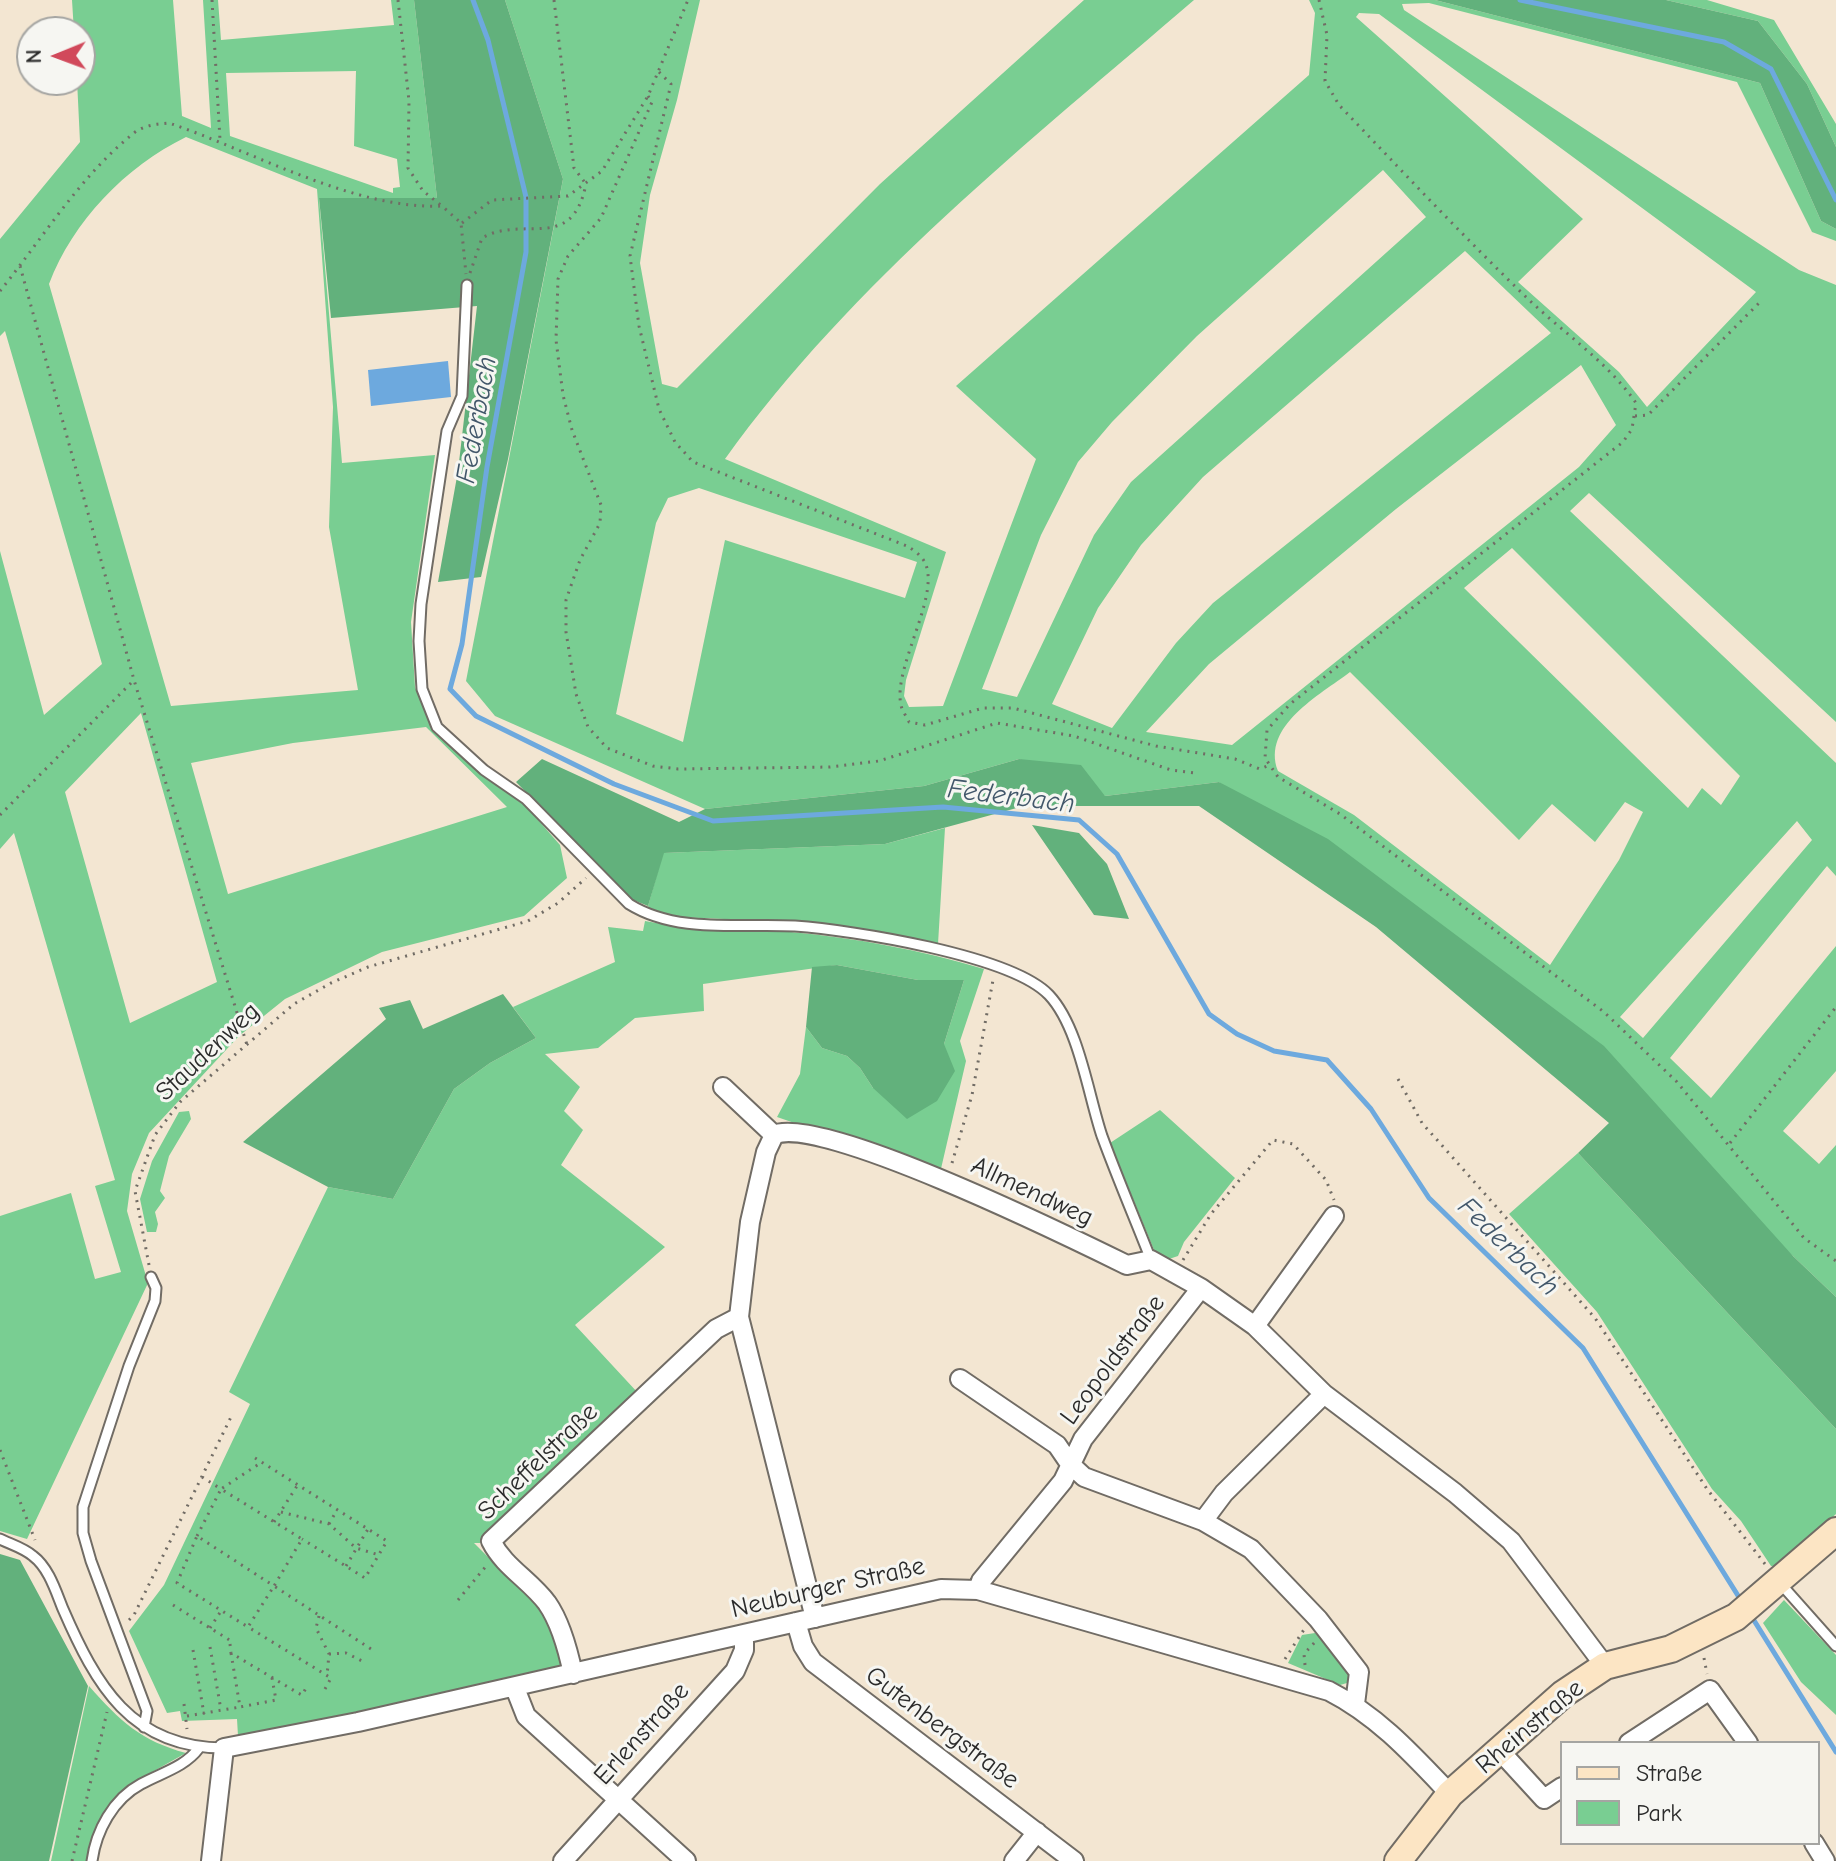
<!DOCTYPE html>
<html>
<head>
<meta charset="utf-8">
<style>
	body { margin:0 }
	#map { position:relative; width:1836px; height:1861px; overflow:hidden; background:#f3e6d2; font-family:"Comic Neue",sans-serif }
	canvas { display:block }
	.legend { position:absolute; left:1560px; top:1741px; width:260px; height:104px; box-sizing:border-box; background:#f6f6f2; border:2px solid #a5a5a2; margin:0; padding:10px 14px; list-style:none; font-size:24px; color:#2b2b2b }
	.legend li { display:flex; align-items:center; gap:16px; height:40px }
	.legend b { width:40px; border:2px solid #a5a5a2 }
	.north { position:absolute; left:16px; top:16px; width:80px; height:80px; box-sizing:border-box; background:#f6f6f2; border:2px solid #a5a5a2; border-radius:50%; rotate:269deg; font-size:22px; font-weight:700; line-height:32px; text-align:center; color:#2b2b2b }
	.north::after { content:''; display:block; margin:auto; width:28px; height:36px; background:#d1495b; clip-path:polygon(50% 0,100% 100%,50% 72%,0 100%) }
</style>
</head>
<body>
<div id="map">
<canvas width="1836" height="1861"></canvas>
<ul class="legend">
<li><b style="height:10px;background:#fce5c4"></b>Straße</li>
<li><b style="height:22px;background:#79ce92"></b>Park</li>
</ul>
<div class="north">N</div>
</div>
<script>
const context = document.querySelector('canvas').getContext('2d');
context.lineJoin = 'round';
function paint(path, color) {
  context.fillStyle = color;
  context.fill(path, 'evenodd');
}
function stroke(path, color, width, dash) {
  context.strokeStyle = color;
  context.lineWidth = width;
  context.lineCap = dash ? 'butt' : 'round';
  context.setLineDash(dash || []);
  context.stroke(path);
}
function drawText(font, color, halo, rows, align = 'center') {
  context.font = font + ' "Comic Neue",sans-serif';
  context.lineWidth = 6;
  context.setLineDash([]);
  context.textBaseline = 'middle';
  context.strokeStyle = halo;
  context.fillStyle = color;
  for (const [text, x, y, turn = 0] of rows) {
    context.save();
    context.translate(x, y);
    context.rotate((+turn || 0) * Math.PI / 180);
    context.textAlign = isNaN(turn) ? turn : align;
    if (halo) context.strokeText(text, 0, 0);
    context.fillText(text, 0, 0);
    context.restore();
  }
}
paint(new Path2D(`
	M 72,0 L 173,0 L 182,116 L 211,128 L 203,0 L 218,0 L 221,40 L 394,25 L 391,0 L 414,0 L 437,198 L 319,198 L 342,463 L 435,455 L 411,622 L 415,687 L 432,729 L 525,805 L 560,845 L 567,878 L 524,916 L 382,952 L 285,999 L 239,1036 L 149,1133 L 132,1174 L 127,1211 L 148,1283 L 27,1539 L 0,1531 L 0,1216 L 71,1193 L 95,1279 L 121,1272 L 95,1186 L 115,1180 L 14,833 L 0,849 L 0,551 L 44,715 L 102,664 L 5,331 L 0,336 L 0,239 L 80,142 L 77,80 L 80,80 L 80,32 L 74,32 ZM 356,71 L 354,146 L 397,159 L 400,187 L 393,188 L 393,193 L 230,136 L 226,73 ZM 186,137 L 317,189 L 333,407 L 329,527 L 358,690 L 171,706 L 49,284 C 73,221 125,167 186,137 ZM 141,713 L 217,982 L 130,1023 L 65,792 ZM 426,727 L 507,807 L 228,894 L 191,763 L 293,743 Z
	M 505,0 L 700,0 L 677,100 L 650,195 L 640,263 L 662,384 L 677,388 L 880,184 L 1084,0 L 1194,0 C 1029,142 853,281 725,459 L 946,552 L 906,680 L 904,696 L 909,707 L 943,706 L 1036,459 L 956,386 L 1309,75 L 1315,13 L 1309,0 L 1435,0 L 1760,83 L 1821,221 L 1836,229 L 1836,241 L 1812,232 L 1737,82 L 1429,3 L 1402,4 L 1404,10 L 1799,270 L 1836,285 L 1836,722 L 1589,493 L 1570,511 L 1836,763 L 1836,876 L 1827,866 L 1670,1058 L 1711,1098 L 1836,946 L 1836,1071 L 1783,1131 L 1819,1164 L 1836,1145 L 1836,1297 L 1793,1256 L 1219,782 L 1105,796 L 1019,759 L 924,786 L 705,809 L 495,716 L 466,681 L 563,179 ZM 1359,13 L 1379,14 L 1756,292 L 1647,407 L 1619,372 L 1518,282 L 1583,219 L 1356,17 ZM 1383,170 L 1426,217 L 1131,482 L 1094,535 L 1017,697 L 982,689 L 1041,535 L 1078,462 L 1112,422 L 1197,336 ZM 1465,251 L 1551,333 L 1213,603 L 1176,643 L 1112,728 L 1052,704 L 1098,608 L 1141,545 L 1203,477 ZM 1581,365 L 1616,425 L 1579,467 L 1232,745 L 1146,732 L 1209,664 L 1396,509 ZM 699,488 L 917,562 L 905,598 L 725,540 L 683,742 L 616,714 L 656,523 L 668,498 ZM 1512,548 L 1740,776 L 1721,805 L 1702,788 L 1688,808 L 1464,588 ZM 1350,672 L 1519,840 L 1552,804 L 1595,842 L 1625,802 L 1643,812 L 1619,860 L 1550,965 L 1354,815 L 1278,771 C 1261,726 1320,695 1350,672 ZM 1797,821 L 1812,840 L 1643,1038 L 1620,1017 Z
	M 1666,0 L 1707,0 L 1774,20 L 1836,124 L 1836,147 L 1807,84 L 1758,21 Z
	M 945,828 L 938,944 L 797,922 L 676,917 L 651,911 L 648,906 L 663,853 L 885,844 Z
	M 645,921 C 694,931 742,928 791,932 C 856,938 921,950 984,969 L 960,1041 L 966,1061 L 940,1173 L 777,1117 L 800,1074 L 806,1027 L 822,1048 L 847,1056 L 860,1068 L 873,1088 L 944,1044 L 964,980 L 918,980 L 837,965 L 703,984 L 704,1011 L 635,1018 L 598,1048 L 545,1054 L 580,1087 L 564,1111 L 583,1130 L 561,1165 L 665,1247 L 575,1325 L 638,1393 L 480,1543 L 474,1543 L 537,1606 L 554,1631 L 564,1670 L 238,1736 L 237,1719 L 182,1721 L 180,1711 L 167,1713 L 129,1631 L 164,1585 L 250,1404 L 229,1392 L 328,1187 L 393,1199 L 454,1089 L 490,1063 L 536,1038 L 513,1007 L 615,962 L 608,927 L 643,931 Z
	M 1160,1110 L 1235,1178 L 1184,1242 L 1178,1256 L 1166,1260 L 1154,1250 L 1110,1143 Z
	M 189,1111 L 191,1119 L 169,1156 L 160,1191 L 165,1198 L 155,1212 L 158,1224 L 156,1232 L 147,1232 L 140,1199 L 152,1161 L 179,1112 Z
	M 1578,1153 L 1836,1429 L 1836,1514 L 1780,1566 L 1771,1566 L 1741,1521 L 1712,1489 L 1597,1312 L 1509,1214 Z
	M 1784,1600 L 1836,1655 L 1836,1715 L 1801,1682 L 1763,1623 Z
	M 1315,1633 L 1351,1671 L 1347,1683 L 1340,1685 L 1288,1663 L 1302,1635 Z
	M 89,1686 C 120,1721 141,1741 186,1753 L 138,1780 L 107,1810 L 88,1861 L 51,1861 Z`), '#79ce92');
paint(new Path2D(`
	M 414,0 L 505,0 L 563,179 L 508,459 L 481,577 L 438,582 L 458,471 L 477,306 L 331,318 L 319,198 L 437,198 Z
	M 1435,0 L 1666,0 L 1758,21 L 1807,84 L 1836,147 L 1836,229 L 1821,221 L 1760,83 Z
	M 542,759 L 679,822 L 705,809 L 924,786 L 1019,759 L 1081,765 L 1105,796 L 1219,782 L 1328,839 L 1604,1046 L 1793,1256 L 1836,1297 L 1836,1429 L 1578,1153 L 1609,1123 L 1376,927 L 1199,806 L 1024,806 L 885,844 L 664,853 L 648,906 L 631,899 L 516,782 Z
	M 1032,825 L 1079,833 L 1107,864 L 1129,919 L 1094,915 Z
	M 837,965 L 918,980 L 964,980 L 944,1044 L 955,1071 L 937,1101 L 907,1119 L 873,1088 L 860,1068 L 847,1056 L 822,1048 L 806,1027 L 812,967 Z
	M 503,994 L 536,1038 L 490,1063 L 454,1089 L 393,1199 L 328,1187 L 243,1142 L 386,1019 L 379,1008 L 410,1000 L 423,1029 Z
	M 0,1554 L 20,1560 L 88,1686 L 49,1861 L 0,1861 Z`), '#62b17c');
paint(new Path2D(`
	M 448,361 L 451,397 L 371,406 L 368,370 Z`), '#6da9de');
stroke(new Path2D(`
	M 473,0 L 488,40 L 526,197 L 526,252 L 487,467 L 462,644 L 450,689 L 476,716 L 614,784 L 713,821 L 943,807 L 1079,820 L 1117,854 L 1209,1014 L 1237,1034 L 1274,1051 L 1327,1060 L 1371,1109 L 1429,1198 L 1583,1348 L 1742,1602
	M 1520,0 L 1724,42 L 1771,69 L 1836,200
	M 1750,1614 L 1836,1752`), '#6da9de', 5);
const service = new Path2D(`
	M 467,285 L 462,396 L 447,431 L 421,604 L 419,641 L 422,689 L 437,727 L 484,770 L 526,799 L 629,904 C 677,934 740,923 795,926 C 851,930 1011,955 1049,995 C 1079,1027 1088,1094 1102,1136 C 1117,1177 1135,1219 1151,1260
	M 0,1539 C 10,1544 24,1548 33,1556 C 49,1568 56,1592 63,1609 C 96,1685 131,1748 224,1748
	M 1780,1583 L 1836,1646
	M 144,1727 L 147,1711 L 91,1561 L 83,1533 L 83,1507 L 129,1366 L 155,1301 L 156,1288 L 151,1277
	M 92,1861 C 96,1831 113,1799 141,1784 C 161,1773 185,1767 199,1748`);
const minor = new Path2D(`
	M 723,1087 L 774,1135
	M 774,1135 C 817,1112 1076,1240 1127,1265 L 1151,1260 L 1201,1288 L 1255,1326 L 1324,1394 L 1455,1493 L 1511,1541 L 1605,1666
	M 774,1135 L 766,1152 L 750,1222 L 739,1317 L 815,1618
	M 1255,1326 L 1334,1216
	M 960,1379 L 1057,1445 L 1070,1464 L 1084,1477 L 1203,1521 L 1251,1549 L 1318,1619 L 1359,1672 L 1355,1704
	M 1203,1521 L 1224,1493 L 1324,1394
	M 978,1590 L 981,1581 L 1063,1481 L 1083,1439 L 1201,1288
	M 796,1622 L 803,1646 L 813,1662 L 1074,1861
	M 573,1674 C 568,1650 561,1623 547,1603 C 530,1580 504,1567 491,1541 L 716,1329 L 739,1317
	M 515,1688 L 526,1716 L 686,1861
	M 1629,1743 L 1710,1690 L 1748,1743
	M 1500,1751 L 1544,1799 L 1562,1787
	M 1814,1843 L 1825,1861
	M 211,1861 L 224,1748 L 358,1722 L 941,1589 L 978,1590 L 1329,1691 C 1378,1716 1413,1755 1450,1794
	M 563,1861 L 735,1671 L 744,1650 L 744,1634
	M 1014,1861 L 1037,1832`);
const secondary = new Path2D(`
	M 1398,1861 L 1450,1794 L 1563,1694 L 1605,1666 L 1671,1649 L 1736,1617 L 1836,1531`);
stroke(service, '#716c65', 13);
stroke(minor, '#716c65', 22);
stroke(secondary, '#716c65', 30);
stroke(new Path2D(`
	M 212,0 L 220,140
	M 398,0 L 409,101 L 408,168 L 423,191 L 442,206
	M 554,0 L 574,168 L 586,184
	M 1319,0 L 1327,35 L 1325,81 L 1339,105 C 1401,170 1462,235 1526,297 C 1562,332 1608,362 1636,403 L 1632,429 L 1623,442 L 1290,704 L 1267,730 L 1265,758 L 1278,777 L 1340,814 L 1604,1012 L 1677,1082 L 1804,1238 L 1836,1261
	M 659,72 L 671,84 L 630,256 L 639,326 L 659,409 L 675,442 L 693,462 L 907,546 C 912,549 918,553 922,558 C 946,588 892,666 901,705 C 902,711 907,717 909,722 L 925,725 L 983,708 L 1013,708 L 1156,746 L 1235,759 L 1260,769 L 1270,765
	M 648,96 L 652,102 L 601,218 L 568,256 L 558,279 L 556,340 L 563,395 L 572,430 L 601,505 L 600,523 L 580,560 L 566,600 L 566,632 L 576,694 L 588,727 L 607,748 L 653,766 L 678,769 L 830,767 L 879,761 L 997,723 L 1074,736 L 1171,770 L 1196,773
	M 462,223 L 492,200 L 568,196 L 602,171 L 648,96 L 688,0
	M 20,266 L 134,680 L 247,1045
	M 470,273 L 482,238 C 524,214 572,254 586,184
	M 0,291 C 42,239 81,175 134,133 C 144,125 157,124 169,123 C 252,151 355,210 442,206 L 461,223 L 466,274
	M 1635,416 L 1648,415 L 1760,302
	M 0,815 L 134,680
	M 1398,1079 L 1422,1123 L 1595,1318 L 1707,1489 L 1765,1564
	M 1730,1143 L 1836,1007
	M 952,1163 L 972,1095 L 993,980
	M 1183,1260 L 1211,1214 L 1273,1140 L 1293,1144 L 1326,1180 L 1334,1200
	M 149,1265 L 135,1191 L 155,1135 L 180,1102 L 294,1004 L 331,983 L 368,967 L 528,921 L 558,903 L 586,878
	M 0,1450 L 35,1540
	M 255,1458 L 387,1541 L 365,1578 L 302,1539
	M 202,1477 L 221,1489 L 262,1462
	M 281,1512 L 329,1524 L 356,1548 L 379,1555
	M 274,1522 L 297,1486
	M 329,1524 L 337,1510
	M 197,1536 L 221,1489 L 302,1539 L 274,1586 L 197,1536 L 177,1583 L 248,1627
	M 346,1566 L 368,1529
	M 458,1600 L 487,1565
	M 173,1605 L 231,1641
	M 319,1616 L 316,1628 L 329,1654 L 327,1676
	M 129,1620 L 134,1615 L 232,1415
	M 210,1628 L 221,1611
	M 230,1644 L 231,1653 L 298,1693 L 302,1695 L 306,1688
	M 210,1647 L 221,1710
	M 193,1650 L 204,1714
	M 231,1653 L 240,1707 L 276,1700 L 272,1678
	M 329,1654 L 346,1653 L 362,1661
	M 1704,1658 L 1707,1674
	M 1285,1659 L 1305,1628
	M 1305,1665 L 1304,1654 L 1315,1642
	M 325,1689 L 331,1678 L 248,1627 L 274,1586 L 371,1649
	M 184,1704 L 187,1729
	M 187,1716 L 240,1707
	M 72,1861 L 107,1712`), '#716c65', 3, [2, 6]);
stroke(service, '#fff', 9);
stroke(minor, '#fff', 18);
stroke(secondary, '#fce5c4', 26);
drawText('26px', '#2b2b2b', '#f6f6f2', [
	["Staudenweg",208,1052,-43],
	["Allmendweg",1032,1192,25],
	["Leopoldstraße",1113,1360,-53],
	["Scheffelstraße",538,1462,-44],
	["Neuburger Straße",828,1588,-13],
	["Rheinstraße",1530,1727,-40],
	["Gutenbergstraße",942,1728,37],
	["Erlenstraße",642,1734,-48]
]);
drawText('italic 28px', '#42576a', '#f6f6f2', [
	["Federbach",477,420,-80],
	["Federbach",1011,797,7],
	["Federbach",1508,1247,44]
]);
</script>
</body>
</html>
